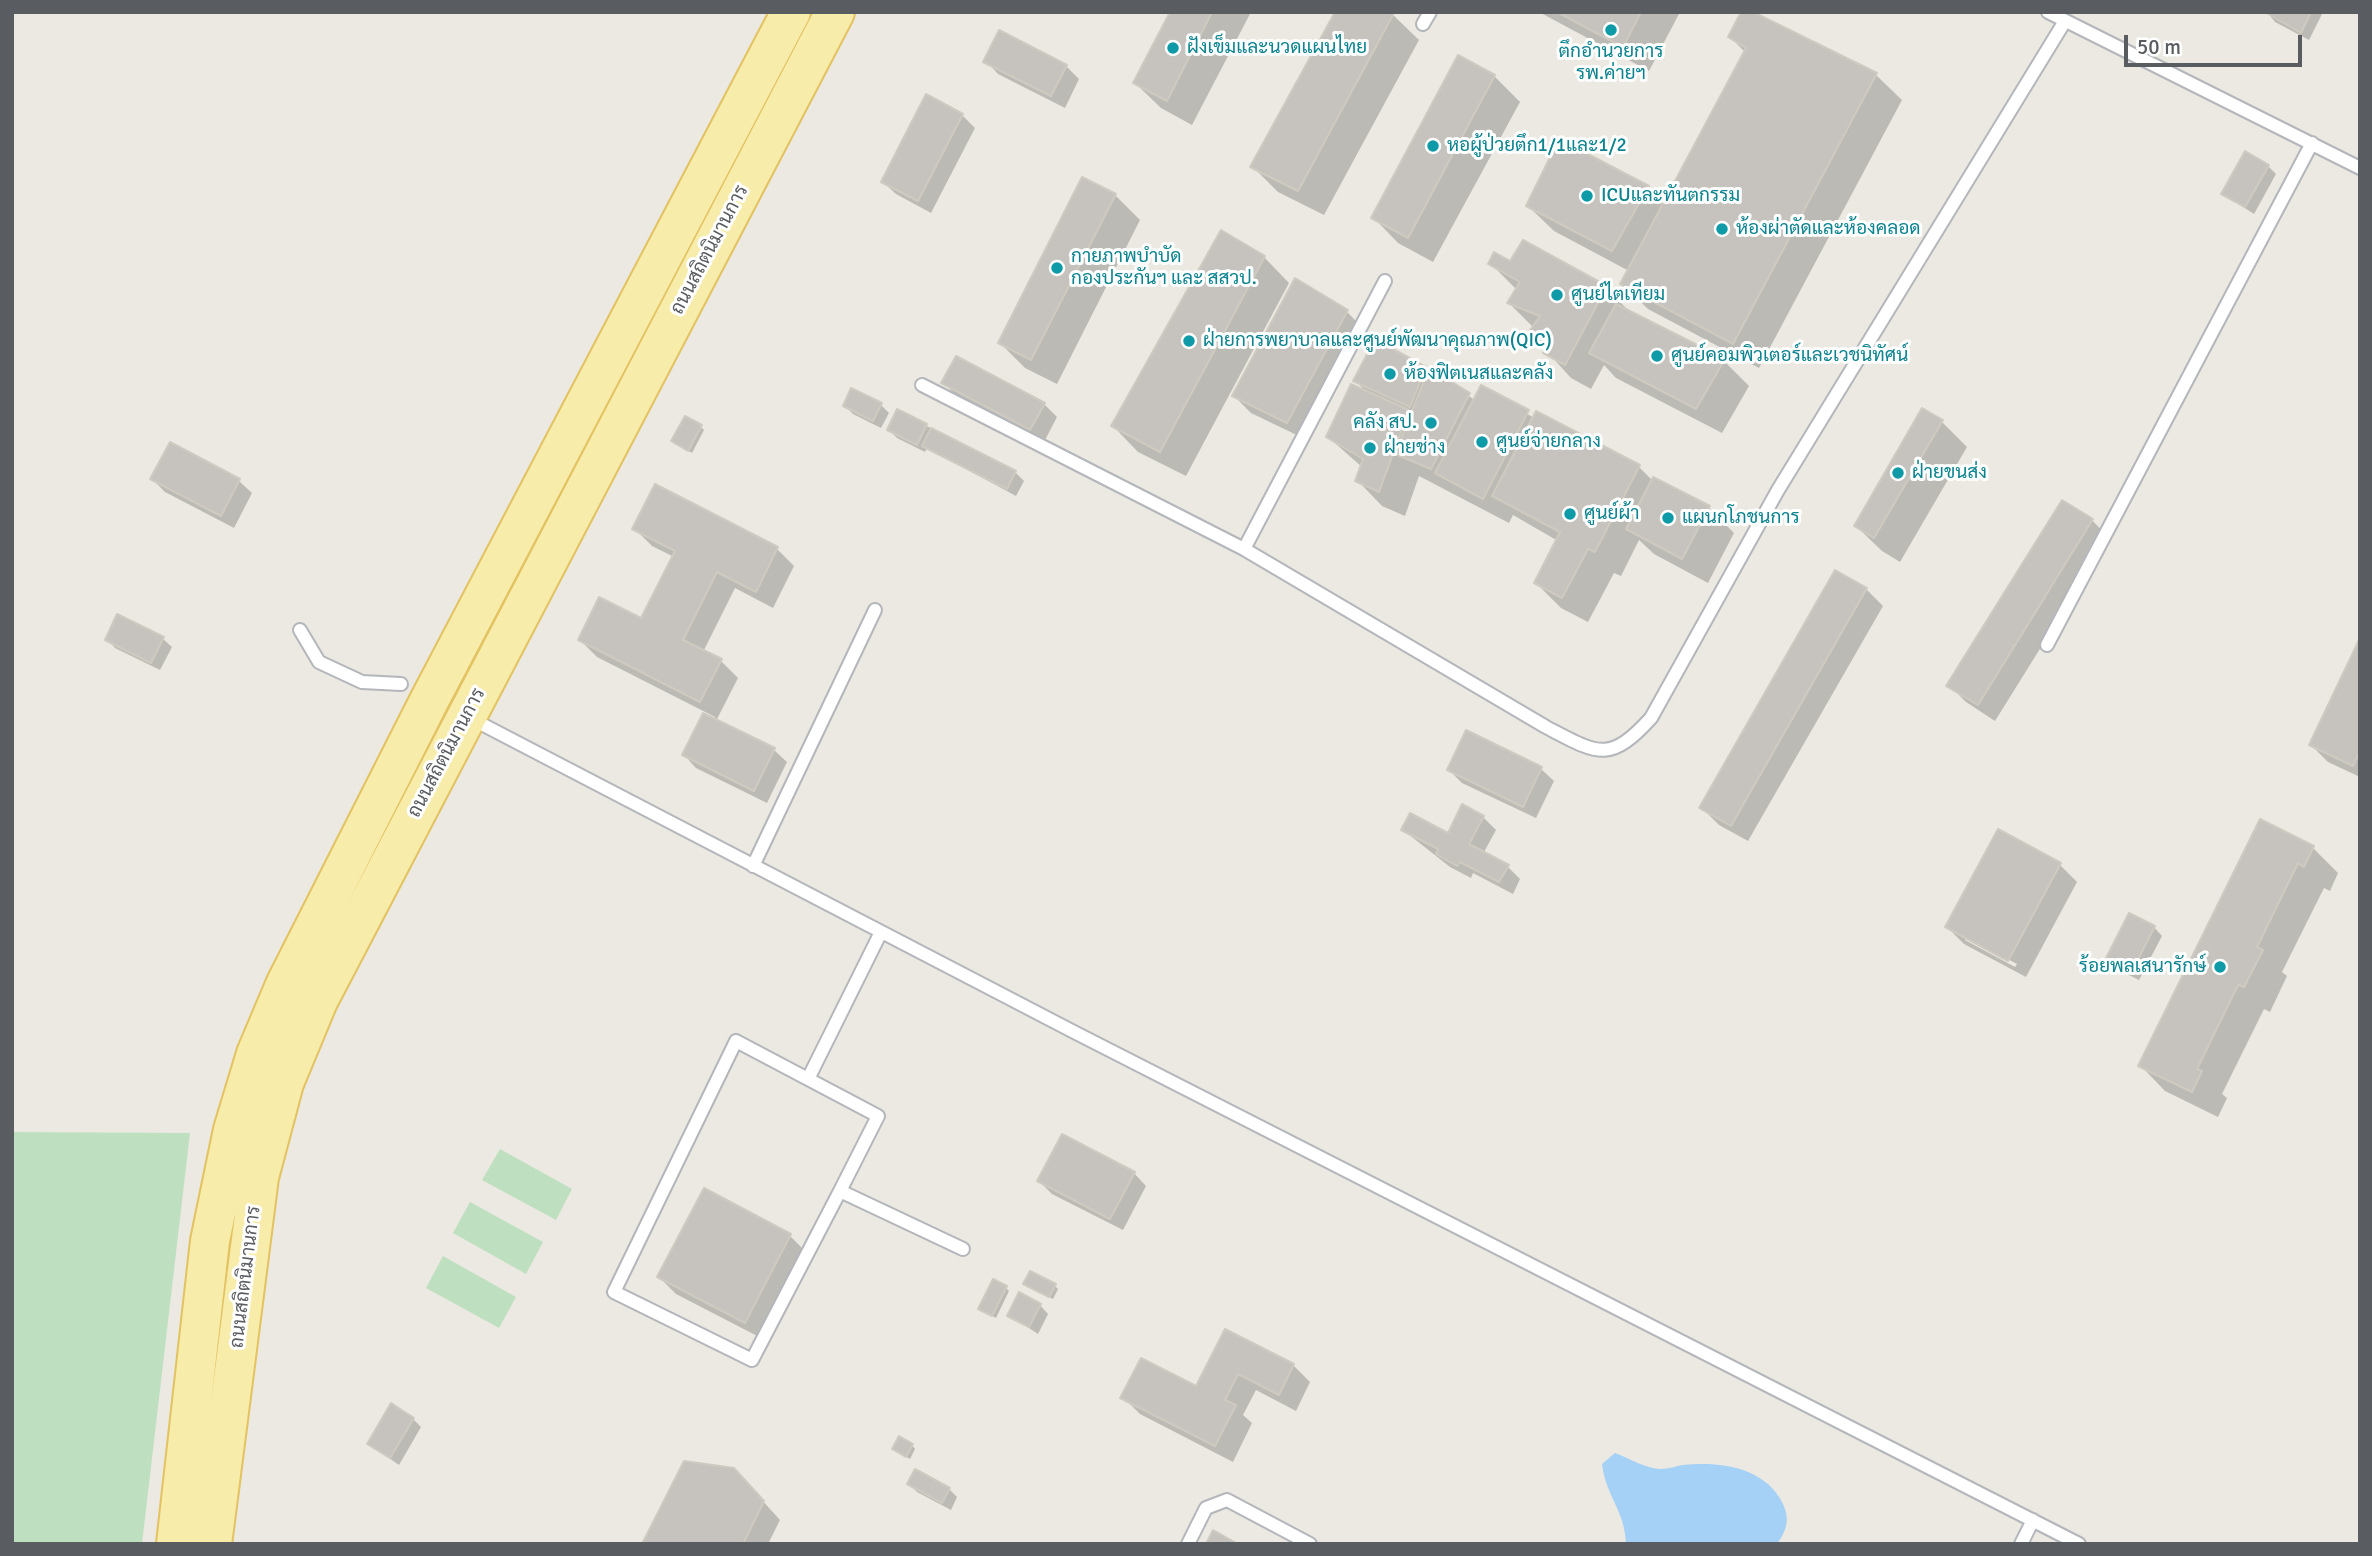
<!DOCTYPE html>
<html>
<head>
<meta charset="utf-8">
<style>
	body { margin:0 }
	#map { position:relative; width:2372px; height:1556px; overflow:hidden; background:#ebe9e1; font-family:Signika,sans-serif }
	canvas { display:block }
	.frame { position:absolute; inset:0; border:14px solid #595c60; pointer-events:none }
	.scale { position:absolute; left:2124px; top:35px; width:178px; height:32px; box-sizing:border-box; border:4px solid #595c60; border-top:0; padding-left:9px; font-size:21px; line-height:24px; white-space:nowrap; color:#595c60; -webkit-text-stroke:5px #fff; paint-order:stroke }
</style>
</head>
<body>
<div id="map">
<canvas width="2372" height="1556"></canvas>
<div class="frame"></div>
<div class="scale">50 m</div>
</div>
<script>
const context = document.querySelector('canvas').getContext('2d');
context.lineJoin = 'round';
function paint(path, color) {
  context.fillStyle = color;
  context.fill(path, 'evenodd');
}
function stroke(path, color, width, dash) {
  context.strokeStyle = color;
  context.lineWidth = width;
  context.lineCap = dash ? 'butt' : 'round';
  context.setLineDash(dash || []);
  context.stroke(path);
}
function drawText(font, color, halo, rows, align = 'center') {
  context.font = font + ' Signika,Sarabun,sans-serif';
  context.lineWidth = 6;
  context.setLineDash([]);
  context.textBaseline = 'middle';
  context.strokeStyle = halo;
  context.fillStyle = color;
  for (const [text, x, y, turn = 0] of rows) {
    context.save();
    context.translate(x, y);
    context.rotate((+turn || 0) * Math.PI / 180);
    context.textAlign = isNaN(turn) ? turn : align;
    if (halo) context.strokeText(text, 0, 0);
    context.fillText(text, 0, 0);
    context.restore();
  }
}
paint(new Path2D(`
	M 12,1132 L 190,1133 L 142,1544 L 12,1544 Z
	M 500,1149 L 572,1189 L 556,1220 L 482,1180 Z
	M 470,1202 L 543,1242 L 526,1274 L 453,1233 Z
	M 443,1256 L 516,1297 L 499,1328 L 426,1288 Z`), '#bfe0c0');
paint(new Path2D(`
	M 1615,1453 C 1628,1458 1647,1469 1661,1469 C 1668,1469 1676,1466 1683,1465 C 1719,1461 1766,1467 1783,1504 C 1790,1519 1787,1530 1777,1544 L 1626,1544 C 1625,1510 1606,1497 1602,1464 Z`), '#a5d1f6');
paint(new Path2D(`
	M 1172,12 L 1251,12 L 1192,125 L 1161,108 L 1135,83 Z
	M 1337,12 L 1390,12 L 1419,40 L 1324,215 L 1278,192 L 1252,166 Z
	M 1539,12 L 1680,12 L 1649,71 Z
	M 1750,12 L 1876,75 L 1902,100 L 1759,368 L 1648,309 L 1622,284 L 1629,271 L 1554,231 L 1528,206 L 1648,187 L 1665,204 L 1746,53 L 1730,37 Z
	M 2267,12 L 2323,12 L 2309,40 L 2275,22 Z
	M 1000,33 L 1066,66 L 1079,79 L 1065,108 L 998,74 L 986,61 Z
	M 1459,57 L 1494,76 L 1520,102 L 1433,262 L 1398,243 L 1373,217 Z
	M 962,115 L 975,128 L 931,213 L 896,194 L 883,182 Z
	M 2268,166 L 2276,174 L 2254,214 L 2223,194 Z
	M 1115,195 L 1140,220 L 1057,384 L 1025,368 L 1000,343 Z
	M 1264,257 L 1289,283 L 1186,476 L 1138,452 L 1113,426 Z
	M 1490,263 L 1510,263 L 1606,288 L 1632,314 L 1724,361 L 1749,386 L 1722,433 L 1616,378 L 1604,365 L 1591,389 L 1571,378 L 1530,333 L 1534,328 L 1509,303 L 1517,290 Z
	M 1347,312 L 1364,329 L 1305,439 L 1251,413 L 1234,396 Z
	M 1425,368 L 1475,400 L 1482,387 L 1534,418 L 1639,467 L 1653,481 L 1709,508 L 1734,533 L 1708,583 L 1654,554 L 1639,540 L 1621,576 L 1614,573 L 1588,622 L 1561,608 L 1536,583 L 1558,541 L 1513,515 L 1509,523 L 1419,476 L 1405,516 L 1382,506 L 1357,480 L 1362,467 L 1328,437 L 1367,392 L 1355,381 Z
	M 944,383 L 1044,404 L 1057,417 L 1044,442 L 956,396 Z
	M 880,404 L 889,413 L 881,428 L 853,414 L 845,406 Z
	M 898,411 L 1015,472 L 1024,481 L 1016,496 L 927,448 L 925,452 L 897,438 L 889,430 Z
	M 1942,422 L 1967,447 L 1900,562 L 1882,551 L 1856,526 Z
	M 701,427 L 704,430 L 692,453 L 673,441 Z
	M 170,445 L 239,481 L 252,493 L 234,528 L 165,492 L 152,479 Z
	M 655,487 L 777,549 L 794,566 L 773,608 L 735,588 L 703,652 L 721,661 L 738,678 L 716,721 L 774,750 L 787,762 L 767,803 L 696,768 L 684,755 L 715,717 L 597,657 L 580,640 L 642,621 L 674,557 L 652,546 L 634,528 Z
	M 2063,502 L 2092,520 L 2109,538 L 1995,721 L 1966,702 L 1949,685 Z
	M 1866,589 L 1883,606 L 1748,841 L 1719,825 L 1702,808 Z
	M 118,616 L 163,639 L 172,647 L 160,670 L 115,648 L 107,639 Z
	M 2360,642 L 2360,777 L 2328,762 L 2311,745 Z
	M 1541,769 L 1554,781 L 1536,818 L 1462,783 L 1449,770 Z
	M 1483,817 L 1496,830 L 1483,854 L 1508,867 L 1520,879 L 1513,894 L 1473,873 L 1471,878 L 1450,867 L 1403,830 L 1448,835 Z
	M 2260,822 L 2313,848 L 2338,873 L 2330,891 L 2324,888 L 2282,972 L 2287,976 L 2270,1012 L 2264,1009 L 2222,1094 L 2227,1098 L 2218,1117 L 2165,1091 L 2140,1065 Z
	M 2060,865 L 2077,882 L 2026,977 L 1964,944 L 1947,927 ZM 1965,936 L 2017,964 L 2015,967 L 1965,940 Z
	M 2154,927 L 2162,936 L 2139,980 L 2115,968 L 2107,960 Z
	M 1134,1173 L 1146,1186 L 1123,1230 L 1052,1194 L 1039,1181 Z
	M 704,1190 L 790,1236 L 807,1253 L 763,1339 L 676,1294 L 659,1277 Z
	M 1055,1286 L 1058,1289 L 1053,1299 L 1029,1287 Z
	M 1006,1288 L 1009,1291 L 996,1318 L 980,1309 Z
	M 1040,1305 L 1048,1314 L 1038,1334 L 1009,1315 Z
	M 1226,1331 L 1293,1365 L 1310,1382 L 1296,1411 L 1256,1390 L 1243,1415 L 1252,1423 L 1233,1462 L 1140,1414 L 1123,1397 L 1197,1388 Z
	M 413,1419 L 421,1427 L 399,1465 L 369,1444 Z
	M 912,1445 L 915,1449 L 910,1459 L 898,1452 Z
	M 909,1484 L 949,1489 L 957,1497 L 951,1510 L 917,1492 Z
	M 751,1488 L 780,1520 L 768,1544 L 644,1544 Z`), '#0003');
const building = new Path2D(`
	M 1170,12 L 1212,12 L 1167,101 L 1133,83 Z
	M 1335,12 L 1394,13 L 1298,191 L 1250,167 Z
	M 1557,12 L 1641,12 L 1623,47 Z
	M 1741,12 L 1753,12 L 1877,73 L 1733,344 L 1620,284 L 1746,48 L 1728,37 Z
	M 2265,12 L 2311,12 L 2301,33 Z
	M 999,30 L 1067,65 L 1051,96 L 983,62 Z
	M 1458,55 L 1495,75 L 1408,238 L 1371,218 Z
	M 926,94 L 963,114 L 918,201 L 881,182 Z
	M 1559,139 L 1649,186 L 1612,251 L 1526,206 Z
	M 2245,151 L 2269,165 L 2245,207 L 2221,194 Z
	M 1082,177 L 1116,194 L 1031,360 L 998,343 Z
	M 1221,230 L 1265,256 L 1160,452 L 1111,426 Z
	M 1523,240 L 1607,286 L 1565,365 L 1543,353 L 1551,342 L 1528,333 L 1540,316 L 1507,303 L 1520,282 L 1488,264 L 1494,252 L 1510,261 Z
	M 1295,278 L 1348,310 L 1287,423 L 1232,396 Z
	M 1616,304 L 1725,359 L 1696,409 L 1589,353 Z
	M 1375,339 L 1426,367 L 1410,407 L 1353,381 Z
	M 956,356 L 1045,403 L 1030,430 L 941,383 Z
	M 1429,368 L 1470,393 L 1431,469 L 1395,454 Z
	M 1351,384 L 1409,410 L 1379,492 L 1355,481 L 1363,459 L 1326,437 Z
	M 1481,385 L 1529,410 L 1483,499 L 1435,473 Z
	M 851,388 L 882,403 L 873,421 L 843,406 Z
	M 1922,408 L 1943,420 L 1874,538 L 1854,526 Z
	M 897,409 L 927,424 L 917,445 L 887,430 Z
	M 1536,411 L 1640,465 L 1595,552 L 1588,549 L 1562,598 L 1534,583 L 1560,532 L 1492,496 Z
	M 685,416 L 702,425 L 688,451 L 671,441 Z
	M 931,428 L 1016,471 L 1007,489 L 922,446 Z
	M 170,442 L 240,479 L 221,516 L 150,479 Z
	M 1653,477 L 1710,506 L 1682,559 L 1626,529 Z
	M 655,484 L 778,547 L 756,592 L 717,572 L 683,640 L 722,659 L 700,702 L 578,640 L 599,597 L 641,618 L 675,551 L 632,529 Z
	M 2062,500 L 2093,519 L 1978,705 L 1946,686 Z
	M 1835,570 L 1867,588 L 1731,826 L 1699,808 Z
	M 117,614 L 164,637 L 151,663 L 105,640 Z
	M 2360,638 L 2360,751 L 2353,766 L 2309,745 Z
	M 703,713 L 775,748 L 754,791 L 682,755 Z
	M 1466,730 L 1542,767 L 1523,807 L 1447,770 Z
	M 1462,804 L 1484,816 L 1469,844 L 1509,865 L 1499,882 L 1460,862 L 1457,866 L 1436,854 L 1438,849 L 1401,830 L 1410,813 L 1448,833 Z
	M 2260,819 L 2314,846 L 2304,867 L 2298,863 L 2257,947 L 2263,950 L 2244,987 L 2238,985 L 2197,1069 L 2202,1071 L 2192,1092 L 2138,1066 Z
	M 1998,829 L 2061,863 L 2008,961 L 1945,927 Z
	M 2129,913 L 2155,926 L 2131,973 L 2105,960 Z
	M 1062,1134 L 1135,1172 L 1110,1219 L 1037,1181 Z
	M 704,1188 L 791,1234 L 745,1323 L 657,1277 Z
	M 1030,1271 L 1056,1284 L 1049,1297 L 1023,1284 Z
	M 993,1279 L 1007,1286 L 992,1316 L 978,1309 Z
	M 1019,1292 L 1041,1304 L 1029,1327 L 1007,1316 Z
	M 1225,1329 L 1294,1364 L 1279,1395 L 1238,1374 L 1225,1400 L 1236,1405 L 1215,1446 L 1120,1398 L 1141,1358 L 1196,1386 Z
	M 391,1403 L 414,1418 L 390,1458 L 367,1444 Z
	M 899,1436 L 913,1444 L 906,1457 L 892,1449 Z
	M 684,1461 L 734,1468 L 764,1501 L 743,1544 L 642,1544 Z
	M 915,1469 L 950,1488 L 942,1503 L 907,1484 Z
	M 1213,1530 L 1238,1544 L 1206,1544 Z`);
paint(building, '#c6c3be');
stroke(building, '#cfcac0', 2);
const lane = new Path2D(`
	M 2048,12 L 2360,168
	M 1423,24 L 1430,12
	M 922,385 L 1244,549 L 1546,727 C 1598,754 1609,764 1651,718 L 1778,490 L 2065,21
	M 1244,549 L 1385,281
	M 300,630 L 319,662 L 362,682 L 401,684
	M 2047,645 L 2312,143
	M 470,718 L 1074,1032 L 2079,1544
	M 753,866 L 875,610
	M 881,932 L 808,1079 L 736,1041 L 614,1292 L 752,1360 L 840,1191 L 963,1249
	M 808,1079 L 878,1116 L 840,1191
	M 1188,1544 L 1206,1508 L 1227,1500 L 1310,1544
	M 2021,1544 L 2033,1520`);
const primary = new Path2D(`
	M 176,1544 L 210,1241 L 233,1130 L 256,1054 L 286,983 L 430,699 L 791,12
	M 212,1544 L 259,1177 L 284,1083 L 318,1001 L 835,12`);
stroke(lane, '#b3b6ba', 16);
stroke(primary, '#e3c261', 42);
stroke(lane, '#fff', 12);
stroke(primary, '#f7ecaa', 38);
for (const [x, y, r, color] of [
	[1611,30,7,"#0f9aa8"],
	[1173,48,7,"#0f9aa8"],
	[1433,146,7,"#0f9aa8"],
	[1587,196,7,"#0f9aa8"],
	[1722,229,7,"#0f9aa8"],
	[1057,268,7,"#0f9aa8"],
	[1557,295,7,"#0f9aa8"],
	[1189,341,7,"#0f9aa8"],
	[1657,356,7,"#0f9aa8"],
	[1390,374,7,"#0f9aa8"],
	[1431,423,7,"#0f9aa8"],
	[1482,442,7,"#0f9aa8"],
	[1370,448,7,"#0f9aa8"],
	[1898,473,7,"#0f9aa8"],
	[1570,514,7,"#0f9aa8"],
	[1668,518,7,"#0f9aa8"],
	[2220,967,7,"#0f9aa8"]
]) {
  const dot = new Path2D();
  dot.arc(x, y, r, 0, 2 * Math.PI);
  context.fillStyle = color;
  context.fill(dot);
  stroke(dot, '#fff', 2.5);
}
drawText('19px', '#0d838f', '#fff', [
	["ฝังเข็มและนวดแผนไทย",1187,48],
	["ตึกอำนวยการ",1611,52,"center"],
	["รพ.ค่ายฯ",1611,74,"center"],
	["หอผู้ป่วยตึก1/1และ1/2",1447,146],
	["ICUและทันตกรรม",1601,196],
	["ห้องผ่าตัดและห้องคลอด",1736,229],
	["กายภาพบำบัด",1071,257],
	["กองประกันฯ และ สสวป.",1071,279],
	["ศูนย์ไตเทียม",1571,295],
	["ฝ่ายการพยาบาลและศูนย์พัฒนาคุณภาพ(QIC)",1203,341],
	["ศูนย์คอมพิวเตอร์และเวชนิทัศน์",1671,356],
	["ห้องฟิตเนสและคลัง",1404,374],
	["คลัง สป.",1417,423,"right"],
	["ศูนย์จ่ายกลาง",1496,442],
	["ฝ่ายช่าง",1384,448],
	["ฝ่ายขนส่ง",1912,473],
	["ศูนย์ผ้า",1584,514],
	["แผนกโภชนการ",1682,518],
	["ร้อยพลเสนารักษ์",2206,967,"right"]
], 'left');
drawText('19px', '#595c60', '#fff', [
	["ถนนสถิตนิมานการ",710,250,-62],
	["ถนนสถิตนิมานการ",447,753,-62],
	["ถนนสถิตนิมานการ",246,1277,-83]
]);
</script>
</body>
</html>
